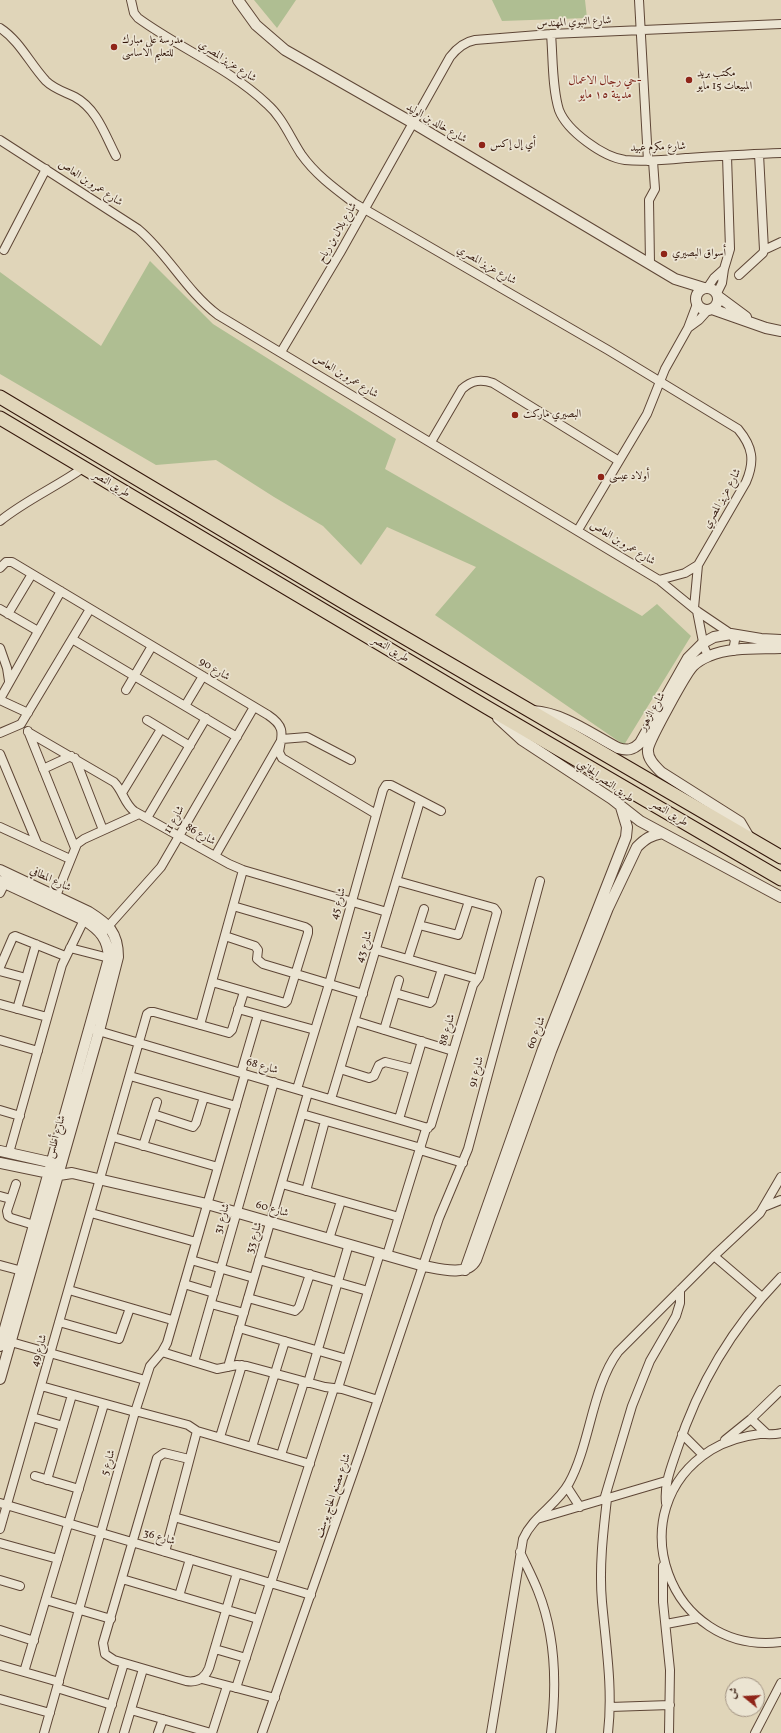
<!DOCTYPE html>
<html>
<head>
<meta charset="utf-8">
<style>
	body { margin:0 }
	#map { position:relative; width:781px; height:1733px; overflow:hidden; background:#e0d5b9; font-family:Vollkorn,Amiri,serif }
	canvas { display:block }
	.north { position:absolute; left:725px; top:1677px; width:40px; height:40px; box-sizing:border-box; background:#ebe4d2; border:1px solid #a19282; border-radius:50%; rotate:288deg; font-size:11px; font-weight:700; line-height:16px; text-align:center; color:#32160a }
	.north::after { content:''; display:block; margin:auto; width:14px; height:18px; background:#8f2418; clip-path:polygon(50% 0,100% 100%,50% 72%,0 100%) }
</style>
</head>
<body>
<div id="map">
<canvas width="781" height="1733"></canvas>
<div class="north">ش</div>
</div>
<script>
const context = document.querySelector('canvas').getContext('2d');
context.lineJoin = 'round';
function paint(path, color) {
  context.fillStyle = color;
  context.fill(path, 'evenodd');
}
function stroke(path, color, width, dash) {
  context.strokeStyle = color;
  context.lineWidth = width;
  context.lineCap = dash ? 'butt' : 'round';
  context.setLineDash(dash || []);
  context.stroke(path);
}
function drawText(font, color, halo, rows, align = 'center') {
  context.font = font + ' Vollkorn,Amiri,serif';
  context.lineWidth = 3.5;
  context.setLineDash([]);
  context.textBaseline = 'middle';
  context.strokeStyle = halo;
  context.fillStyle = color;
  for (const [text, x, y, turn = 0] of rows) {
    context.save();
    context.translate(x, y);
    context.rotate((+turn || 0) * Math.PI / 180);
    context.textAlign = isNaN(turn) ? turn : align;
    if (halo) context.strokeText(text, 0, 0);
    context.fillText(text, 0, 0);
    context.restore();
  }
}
paint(new Path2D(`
	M 254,0 L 296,0 L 277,28 Z
	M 492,0 L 585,0 L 587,18 L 502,21 Z
	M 150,261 L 213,324 L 396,439 L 385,469 L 642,616 L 657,604 L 691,636 L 624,745 L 435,615 L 476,567 L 387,527 L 361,565 L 323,526 L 274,497 L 216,460 L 156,465 L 0,374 L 0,272 L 101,346 Z`), '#afbe92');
const minor = new Path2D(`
	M 131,0 L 134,13 L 138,18 C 179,48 229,68 267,104 C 282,117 290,137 301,154 C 315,174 334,188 354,203 L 608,350 L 738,429 C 753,447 755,461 746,482 L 698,565 L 694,608
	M 639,0 L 648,161
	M 0,28 C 20,41 30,64 46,81 C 54,89 65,92 75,97 C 97,109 105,135 116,156
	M 551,34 C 553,57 552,88 559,110 C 567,131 603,157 625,160 C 645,162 666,160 686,158 C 718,156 749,154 781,153
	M 0,140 L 138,229 C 168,254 186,291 218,315 L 659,580 L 697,611 L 731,634 L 735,640 L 733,651
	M 4,250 L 46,169
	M 764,250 L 781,242
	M 650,264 L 649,200 L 655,189 L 653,161
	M 739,275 L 763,253 L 764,250 L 759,154
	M 708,287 L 714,278 L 724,269
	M 717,293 L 722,283 L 724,269 L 730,249 L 727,156
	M 688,328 L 699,320 L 708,310
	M 281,352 L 340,253 L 450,57 C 457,48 464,42 475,40 L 551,34 L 781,24
	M 431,442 L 462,389 C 472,380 481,379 493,383 L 619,461
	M 0,521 C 26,500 56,487 83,468
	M 578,530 L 647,414 L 665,369 L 688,328 L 697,304
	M 0,568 L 6,562 L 12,562 L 268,715 C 286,727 282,734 279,752 L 282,758 L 376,814
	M 659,580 L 685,573 L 698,565
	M 0,609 L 38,631
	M 697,611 L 704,647 L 708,656
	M 8,614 L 32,574
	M 72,639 L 237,737
	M 0,648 L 7,668 L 9,681
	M 126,690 L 152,646
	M 0,699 L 61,591
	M 0,700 L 28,713
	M 185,706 L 203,676
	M 147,720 L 190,746
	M 28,731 L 75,848
	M 28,732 L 114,782 C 123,791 124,803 134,811 L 229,864 L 243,870 L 387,912
	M 0,733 L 21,724 L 90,609
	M 0,754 L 37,843
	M 75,758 L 103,830
	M 43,769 L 71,756
	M 122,793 L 161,729
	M 147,818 L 206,718
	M 0,827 L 70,859
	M 215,856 L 282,739 L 307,737 L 351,760
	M 0,893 L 5,883
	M 56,896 L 77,844 L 84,839 L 139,814
	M 419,925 L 458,935 L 469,901
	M 104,931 L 161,867 L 254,707
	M 225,936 L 255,946 L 258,950 L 257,959 L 263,964 L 363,994
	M 70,948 L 109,958
	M 376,950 L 477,979
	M 408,959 L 424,909
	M 0,967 L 13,937 L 15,936 L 65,956
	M 0,971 L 26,978
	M 212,982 L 285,1003 L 287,1001 L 308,933 L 308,929 L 305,927 L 233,906
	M 395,993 L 430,1003 L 432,1001 L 442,969
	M 0,1004 L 47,1017
	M 17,1009 L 36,944
	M 238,1009 L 315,1030
	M 355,1021 L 453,1051
	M 200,1025 L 243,870
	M 95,1030 L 428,1128
	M 384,1030 L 399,980
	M 0,1040 L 38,1051
	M 340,1069 L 369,1078 L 374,1076 L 379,1065 L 385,1062 L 413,1069
	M 241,1073 L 258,1015
	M 130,1076 L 236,1106
	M 297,1089 L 329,984 L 383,790 L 386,785 L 391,785 L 441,811
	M 331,1099 L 420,801
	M 0,1110 L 20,1116
	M 153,1114 L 193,1127 L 196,1123 L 204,1097
	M 302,1114 L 421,1148
	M 399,1119 L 422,1041
	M 113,1137 L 218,1167
	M 143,1146 L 157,1102
	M 420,1150 L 463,1163
	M 9,1153 L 62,965 L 84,920
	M 16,1184 L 7,1211 L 8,1216 L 11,1218 L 34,1225
	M 282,1184 L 399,1217
	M 306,1191 L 325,1121
	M 0,1196 L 11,1199
	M 766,1206 L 781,1200
	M 91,1213 L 196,1242
	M 329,1239 L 341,1201
	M 387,1255 L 426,1129 L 431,1125 L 473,985 L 479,977 L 497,912 L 494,908 L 397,881
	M 714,1256 L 762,1297
	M 191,1260 L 254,1278
	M 259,1260 L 368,1291
	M 0,1265 L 26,1272
	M 184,1284 L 214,1293
	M 69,1290 L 172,1320
	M 248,1298 L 295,1311 L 299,1307 L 310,1274
	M 211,1304 L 244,1313
	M 59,1322 L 119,1339 L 130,1308
	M 239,1328 L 347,1359
	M 11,1342 L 145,1380
	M 162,1352 L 217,1369 L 237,1365 L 247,1366 L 325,1387 L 342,1389 L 378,1400
	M 194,1362 L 274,1082
	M 228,1367 L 308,1093
	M 308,1383 L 349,1244
	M 41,1386 L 135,1412
	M 338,1388 L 380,1253
	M 135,1411 L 188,1425 L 197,1431 L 310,1464
	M 32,1417 L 63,1426
	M 751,1419 L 767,1434
	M 781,1433 C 774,1435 767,1434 760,1434 C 743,1436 726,1441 711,1450 C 616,1510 669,1656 781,1642
	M 682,1434 L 703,1455
	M 220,1437 L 242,1365
	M 725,1440 L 751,1419 L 781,1390
	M 252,1447 L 285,1341
	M 281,1455 L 304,1382
	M 189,1459 L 164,1453 L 157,1458 L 103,1643 L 105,1654 L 114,1660 L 186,1681 C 198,1683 205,1678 209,1668 L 237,1573
	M 35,1476 L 79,1489
	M 47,1480 L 72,1395
	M 567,1487 L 580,1507
	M 607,1499 C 603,1533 599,1568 602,1602 C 606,1646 613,1689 608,1733
	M 604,1500 L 632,1406 L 650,1361 L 676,1316 L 680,1303 L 680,1290
	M 0,1503 L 311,1595
	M 666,1503 C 664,1484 671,1468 677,1450 C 698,1385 733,1326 781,1277
	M 174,1517 L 282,1548
	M 537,1519 L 666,1481
	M 0,1529 L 147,1014 L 150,1012 L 154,1012 L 229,1033 L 232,1030 L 244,992
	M 0,1543 L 58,1559
	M 165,1552 L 197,1431
	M 520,1552 C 526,1565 533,1578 538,1591 C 556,1636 557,1685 551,1733
	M 663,1566 L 663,1602 L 670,1670 L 669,1733
	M 122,1579 L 258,1619
	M 0,1580 L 20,1586
	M 271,1583 L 334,1388
	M 179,1596 L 190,1559
	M 46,1600 L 111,1619
	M 666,1624 L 698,1618
	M 0,1630 L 34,1641
	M 215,1649 L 246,1658
	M 0,1665 L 59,1682
	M 24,1672 L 104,1404
	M 202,1679 L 275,1698
	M 57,1688 L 112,1705
	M 236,1688 L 270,1583
	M 0,1699 L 50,1713
	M 610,1707 L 670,1705
	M 131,1710 L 211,1733
	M 44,1733 L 135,1412 L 150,1366 L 162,1352 L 167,1343 L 245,1074
	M 103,1733 L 124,1663
	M 124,1733 L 143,1669
	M 158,1733 L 163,1719
	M 212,1733 L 227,1686
	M 262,1733 L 360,1453 L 439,1218 L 468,1149 L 540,881
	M 491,1733 L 523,1539 C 533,1516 557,1505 569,1483 C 590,1445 592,1387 618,1352 L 714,1256 L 760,1213 L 781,1177
	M 755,1733 L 781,1683`);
const tertiary = new Path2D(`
	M 238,0 L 256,25 L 285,50 L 413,123 L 675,279 L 704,288
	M696 299a11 11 0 1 1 22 0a11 11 0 1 1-22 0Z
	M 719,297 L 746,317
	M 712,309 L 766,328 L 781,331
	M 533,711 C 564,713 591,734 618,748 C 627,751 633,750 640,743 L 688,658 L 703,643 L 714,637 L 731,634 L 761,639 L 781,640
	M 498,718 L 522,740 L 612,799 L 640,821 L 781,897
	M 750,839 L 740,822 L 661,772 C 654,765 647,758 648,749 C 649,740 686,673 693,666 C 697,662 704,658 709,656 C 730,647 758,649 781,648
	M 0,870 L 89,912 C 108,924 118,932 118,957 L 99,1031 L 0,1379
	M 0,881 L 84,920 C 100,930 108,939 109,958 L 0,1346
	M 0,1151 L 58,1164
	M 0,1163 L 59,1175 L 72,1173 L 207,1204 L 424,1266 C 440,1269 467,1277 476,1260 L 551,1051 L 608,908 L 637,847 C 645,839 651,835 662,833
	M 465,1270 L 543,1049 L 626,837 L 627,827 L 621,807`);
const trunk = new Path2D(`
	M 0,397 L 345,603 L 781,857
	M 0,418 L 488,708 L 781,879`);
stroke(minor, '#5e4636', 10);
stroke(tertiary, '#5e4636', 12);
stroke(trunk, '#32160a', 15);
stroke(minor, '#ebe4d2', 8);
stroke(tertiary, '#ebe4d2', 10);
stroke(trunk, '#e0d5b9', 13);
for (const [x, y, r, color] of [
	[114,47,4,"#8f2418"],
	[689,80,4,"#8f2418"],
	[482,145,4,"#8f2418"],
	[664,254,4,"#8f2418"],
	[515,415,4,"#8f2418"],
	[601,477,4,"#8f2418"]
]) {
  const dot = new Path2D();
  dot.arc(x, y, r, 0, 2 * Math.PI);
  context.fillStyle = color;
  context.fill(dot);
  stroke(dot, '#ebe4d2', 1.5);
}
drawText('11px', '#32160a', '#ebe4d2', [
	["شارع النبوي المهندس",574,23,-3],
	["شارع عزيز المصري",227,62,33],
	["شارع خالد بن الوليد",436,124,30],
	["شارع مكرم عبيد",658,148,-2],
	["شارع عمرو بن العاص",90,184,33],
	["شارع بلال بن رباح",338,233,-60],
	["شارع عزيز المصري",486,266,30],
	["شارع عمرو بن العاص",345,377,31],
	["طريق النصر",111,485,31],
	["شارع عزيز المصري",723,499,-61],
	["شارع عمرو بن العاص",622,544,31],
	["طريق النصر",390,650,31],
	["شارع 90",214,670,31],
	["شارع الزهور",653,712,-61],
	["طريق النصر الجانبي",605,782,35],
	["طريق النصر",669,814,31],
	["شارع 11",175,820,-60],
	["شارع 86",200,835,30],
	["شارع المطافي",50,880,25],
	["شارع 45",339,904,-75],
	["شارع 43",365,947,-73],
	["شارع 88",448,1030,-74],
	["شارع 60",537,1033,-69],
	["شارع 68",262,1067,16],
	["شارع 91",477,1072,-75],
	["شارع أطلس",57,1137,-74],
	["شارع 60",272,1210,16],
	["شارع 31",223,1219,-74],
	["شارع 33",255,1238,-73],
	["شارع 49",40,1351,-74],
	["شارع 5",109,1463,-74],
	["شارع مصنع الحاج يوسف",334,1496,-71],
	["شارع 36",159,1538,16]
]);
drawText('11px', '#32160a', '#ebe4d2', [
	["مدرسة على مبارك",122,41],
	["للتعليم الاساسى",122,54],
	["مكتب بريد",697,74],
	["المبيعات 15 مايو",697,87],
	["أي إل إكس",490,145],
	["أسواق البصيري",672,254],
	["البصيري ماركت",523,415],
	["أولاد عيسى",609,477]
], 'left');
drawText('12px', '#7a1f14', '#ebe4d2', [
	["حي رجال الاعمال-",605,82],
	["مدينة ١٥ مايو",605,96]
]);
</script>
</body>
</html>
